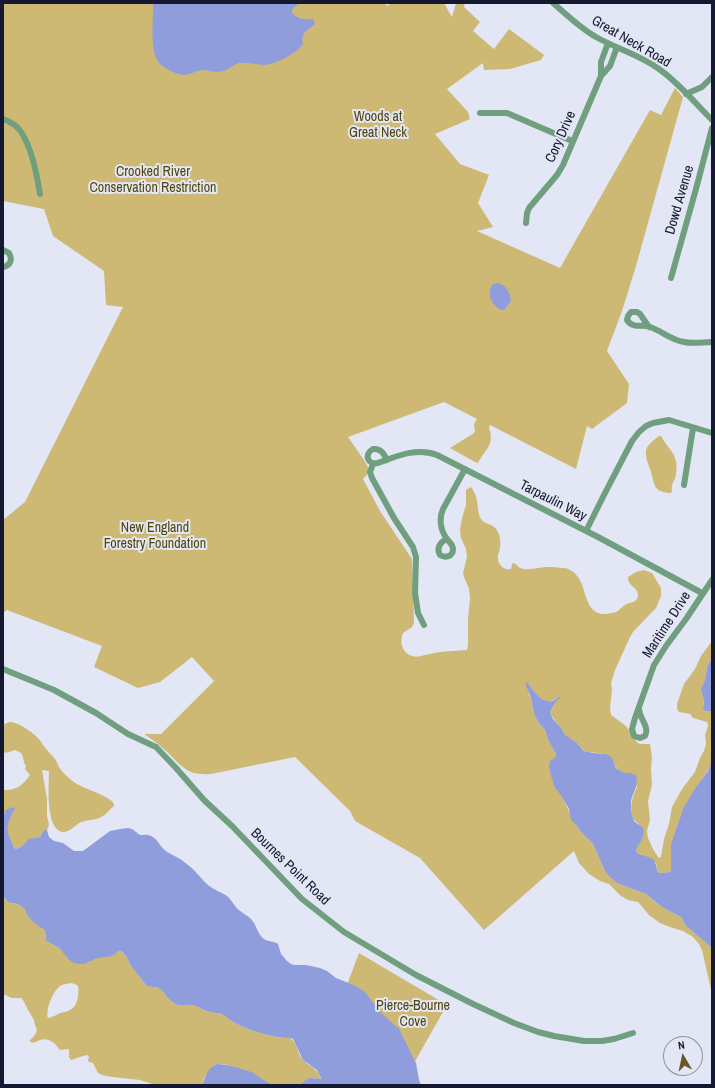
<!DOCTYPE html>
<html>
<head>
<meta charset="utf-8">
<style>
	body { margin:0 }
	#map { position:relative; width:715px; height:1088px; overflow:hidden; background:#e3e6f4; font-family:"Archivo Narrow",sans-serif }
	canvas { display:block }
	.frame { position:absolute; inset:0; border:4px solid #141831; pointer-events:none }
	.north { position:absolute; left:663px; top:1036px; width:40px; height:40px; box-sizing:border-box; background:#e3e6f4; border:1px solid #9094a6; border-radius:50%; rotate:351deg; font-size:11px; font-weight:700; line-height:16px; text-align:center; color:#141831 }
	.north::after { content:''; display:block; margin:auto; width:14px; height:18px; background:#665825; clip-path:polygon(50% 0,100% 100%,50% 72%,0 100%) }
</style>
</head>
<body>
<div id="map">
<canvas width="715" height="1088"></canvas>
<div class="frame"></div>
<div class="north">N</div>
</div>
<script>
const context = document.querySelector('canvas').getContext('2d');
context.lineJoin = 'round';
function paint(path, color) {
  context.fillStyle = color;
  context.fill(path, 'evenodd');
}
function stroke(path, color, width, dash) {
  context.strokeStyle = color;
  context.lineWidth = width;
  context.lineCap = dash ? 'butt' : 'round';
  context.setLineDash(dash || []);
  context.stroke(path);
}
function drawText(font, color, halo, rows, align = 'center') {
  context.font = font + ' "Archivo Narrow",sans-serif';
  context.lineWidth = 4;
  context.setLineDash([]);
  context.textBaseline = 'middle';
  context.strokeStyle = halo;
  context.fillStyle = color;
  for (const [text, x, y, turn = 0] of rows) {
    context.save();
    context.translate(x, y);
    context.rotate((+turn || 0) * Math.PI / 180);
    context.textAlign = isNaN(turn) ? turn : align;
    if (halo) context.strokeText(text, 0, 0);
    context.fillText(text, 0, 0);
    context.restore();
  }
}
paint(new Path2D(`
	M 3,3 L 384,3 L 388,6 L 390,3 L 444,3 L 452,17 L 456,3 L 465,3 L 464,7 L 480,22 L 473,31 L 494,49 L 509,29 L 544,55 L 541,60 L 510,69 L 484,70 L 483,63 L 447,89 L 468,112 L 470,119 L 435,134 L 460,164 L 489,175 L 478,203 L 493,227 L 477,231 L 560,268 L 650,110 L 661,115 L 675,88 L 683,97 L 636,266 L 622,311 L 607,351 L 629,384 L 627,403 L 592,429 L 587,426 L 576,469 L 490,425 L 489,428 C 495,445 485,449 478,463 L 475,462 L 450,448 L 474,433 L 475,431 L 474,424 L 477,419 L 444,402 L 348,437 L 364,460 L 370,471 L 363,479 L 380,511 L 412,559 L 414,623 L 412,627 L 403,633 C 399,642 402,653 412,656 C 418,658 424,655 430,654 C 441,651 455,651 467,650 L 468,644 L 468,619 L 470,598 L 469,589 L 464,577 L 463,573 L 467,557 L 466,549 L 461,538 L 460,530 L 462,518 L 466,505 L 466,490 L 471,487 C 474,491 476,495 477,501 C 478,507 478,514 481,519 C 486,526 493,522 498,532 C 500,536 501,543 500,547 C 500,551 498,553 498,556 C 497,564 504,571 511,569 L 512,564 L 514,563 C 517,565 520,569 524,569 C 532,570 541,567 549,567 C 553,567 557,567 561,568 C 564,568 567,568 570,570 C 590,580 580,615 606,614 C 610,613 614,613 618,611 C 620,609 622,607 625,605 C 629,602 638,603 638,595 C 638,587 627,586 628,577 L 636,572 L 644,570 L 652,573 L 661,588 L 661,596 L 656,608 L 633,632 L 630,637 L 615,670 L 611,683 L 612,690 L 610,707 L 611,715 L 626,726 L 637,742 L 640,744 L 650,744 L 652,757 L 651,768 L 652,785 L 648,801 L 650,820 L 647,831 L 648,838 L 653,849 L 658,857 L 660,858 L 661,857 L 664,839 L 669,824 L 672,807 L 682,789 L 695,772 L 700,758 L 704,751 L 706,744 L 705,735 L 708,726 L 707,722 L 693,718 L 690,714 L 679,712 L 677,709 L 677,704 L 684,684 L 695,669 L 701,656 L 712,641 L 712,658 L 710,661 L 707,667 L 705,680 L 702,687 L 702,693 L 704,701 L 703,705 L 705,711 L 712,712 C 712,724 712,737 712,749 C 712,753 713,758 712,762 C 709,771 701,779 696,788 C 680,813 668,842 672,872 L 658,873 L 656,863 L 643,855 L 637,853 L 636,850 L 643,837 L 639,824 L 633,819 C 630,804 631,802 637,787 L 630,773 C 614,775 618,763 608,756 C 603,752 594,753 587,752 C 583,750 581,747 578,744 C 574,741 568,739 565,735 C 563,733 562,730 560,727 C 556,722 553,718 550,712 L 555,703 L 560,698 L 560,696 C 558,697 556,699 554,700 C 543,706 533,690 527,683 L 529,695 L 531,698 L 534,714 L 539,723 L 545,730 L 548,740 L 556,754 L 560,793 L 576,825 L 581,832 L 593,844 L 604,869 L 617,883 L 646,894 L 662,907 L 681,917 L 686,926 L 711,947 L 712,948 L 712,994 L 702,950 L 699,944 L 693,937 L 683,931 L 670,927 L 660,923 L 649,915 L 638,902 L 628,900 L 621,896 L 609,884 L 600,881 L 589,874 L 579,863 L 574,851 L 484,930 L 420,858 L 355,821 L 350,811 L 295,757 L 211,774 C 186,776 181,765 165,750 C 159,744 151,739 144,734 L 161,734 L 214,681 L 192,657 L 160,682 L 138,688 L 94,667 L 102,646 L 7,610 L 3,613 L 3,520 L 25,502 L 123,307 L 106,305 L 104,271 L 53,236 L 44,209 L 3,201 Z
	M 659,436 L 661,436 C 670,452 679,454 676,474 C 676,478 673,481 672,486 C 671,488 672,490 672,492 L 670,493 C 652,492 655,483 650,469 C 648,463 645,457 646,450 C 648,444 654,440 659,436 Z
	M 9,722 C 16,721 33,732 38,738 C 41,741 43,746 47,750 C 49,753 53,756 55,759 C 58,763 58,767 61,770 C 65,775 72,781 77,784 C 87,790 110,796 114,804 L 114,806 C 109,810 105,816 99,818 C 94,820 87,820 81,822 C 75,825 69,833 62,832 C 45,828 49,784 49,771 L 42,770 L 47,799 L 47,816 L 49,825 L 47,830 L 43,831 L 40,837 C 36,838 32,838 29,840 C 24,843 22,848 15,849 L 8,836 L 7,832 L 8,823 L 11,816 L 15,809 L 5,810 L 3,819 L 3,790 C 16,791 23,785 30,775 L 25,769 L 26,766 C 21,758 26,754 15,750 L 9,752 L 3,753 L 3,725 Z
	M 3,895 C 10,908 13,900 21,906 C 24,907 25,911 27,913 C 31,919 39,927 46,930 L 45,936 L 51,944 L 58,947 L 61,950 L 88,963 L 93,959 L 118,950 L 121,951 L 126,956 L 131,966 L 146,985 C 151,988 156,986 160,989 C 165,991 166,997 170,1000 C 181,1009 185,1004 196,1006 C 201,1008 205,1011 210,1012 C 213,1013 216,1013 219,1013 C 225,1015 229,1020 235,1023 C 250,1031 273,1038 290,1038 C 298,1043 297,1054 303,1060 C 311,1068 317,1067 321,1079 L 311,1078 L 306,1080 L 299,1085 L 273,1085 L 267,1083 L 251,1073 L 224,1064 L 217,1064 L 213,1066 L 204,1078 L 202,1085 L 155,1085 L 140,1080 L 112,1077 L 102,1075 L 98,1073 L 93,1063 L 89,1062 L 88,1060 L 89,1057 L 88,1055 L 83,1056 L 71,1060 L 69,1057 L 69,1049 L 60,1050 C 55,1043 49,1037 40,1040 C 36,1042 34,1043 30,1042 L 30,1040 L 35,1035 L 37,1030 L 35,1025 L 34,1020 L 28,1010 L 23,1000 L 21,998 L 12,998 L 3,994 ZM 71,983 L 75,984 L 78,986 C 79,995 78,1006 70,1010 C 67,1012 63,1012 60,1013 C 56,1015 53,1017 48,1018 C 45,1011 53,989 62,985 C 64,984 68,984 71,983 Z
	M 359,953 L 447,1005 L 414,1063 L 345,990 Z`), '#cdb974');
paint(new Path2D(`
	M 153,3 L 300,3 L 293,8 L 292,12 C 297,20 305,19 313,19 L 315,24 C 306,32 301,32 303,44 C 296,54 276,64 264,65 C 256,65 246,62 239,63 C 233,65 228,70 223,71 C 216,73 211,71 204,70 C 197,70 190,75 184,75 C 178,75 166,69 161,65 C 148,53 154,19 153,3 Z
	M 498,283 C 507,286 510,292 511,301 L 504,310 C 496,310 488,299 490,290 C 490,289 492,285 493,284 Z
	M 712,658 L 712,712 L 705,711 L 703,708 L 704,701 L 701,689 L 705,680 L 707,667 L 710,661 Z
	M 525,683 L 528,683 C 533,691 544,706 555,700 C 556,699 558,697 560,696 L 560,698 L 555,703 L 550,712 L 553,719 L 561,728 L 565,735 L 577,743 L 584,751 L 593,753 L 606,754 L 610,756 L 613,760 L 616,768 L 620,771 L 625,773 L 630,773 L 636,775 C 639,791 630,794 631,806 C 631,809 632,818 634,821 C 638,825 644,825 644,832 C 644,838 639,844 636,850 L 637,853 C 653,860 654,854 658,873 L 671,872 L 671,845 L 676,829 L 684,807 L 696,787 L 708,771 L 712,761 L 712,948 L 686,926 L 681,917 L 662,907 L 646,894 L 617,883 L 608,875 L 604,869 L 593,844 L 581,832 L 576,825 L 571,820 L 569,809 L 560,794 L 555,788 L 551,776 L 549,766 L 550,761 L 556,757 L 556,754 L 548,740 L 545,730 L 539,723 L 534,714 L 531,698 Z
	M 14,807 L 15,809 C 9,819 4,829 11,840 C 12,843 13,846 15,849 C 22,848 24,843 29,839 C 32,838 36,838 40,837 L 43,831 L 45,830 L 47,830 L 49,837 L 54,841 L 63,843 L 74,851 L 83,851 L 110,831 L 120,829 L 128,828 L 132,829 L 140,835 C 143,835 148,834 151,836 C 158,839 160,847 166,851 C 171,855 179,857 184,862 C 194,868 200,878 208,885 C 214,890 221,892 227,896 C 232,900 234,906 239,910 C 242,913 247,915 251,919 C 257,925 257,934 264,939 C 269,942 274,941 278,944 L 281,954 L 287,961 L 291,964 L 294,965 L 306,965 L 320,968 L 327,971 L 336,978 L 356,986 L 365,992 L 381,1013 L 399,1029 L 416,1063 L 419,1080 L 421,1085 L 299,1085 C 303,1083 306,1078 311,1078 C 314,1078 318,1079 321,1079 L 321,1078 L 317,1070 L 303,1060 L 295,1043 L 293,1039 L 290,1038 C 273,1038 250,1031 235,1023 C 229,1020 225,1015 219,1013 C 216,1013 213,1013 210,1012 C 205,1011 201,1008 196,1006 C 185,1004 181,1009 170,1000 C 166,997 165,992 160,989 C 156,986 151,988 146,985 L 131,966 L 126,956 L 121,951 L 118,951 C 114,957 105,957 98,958 C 93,959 89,963 84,964 C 69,965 68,957 59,948 C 55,945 50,944 46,940 L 45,930 C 39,927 33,922 28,916 C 26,913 25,908 21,906 C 13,900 10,908 3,895 L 3,819 L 5,810 Z
	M 217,1064 C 226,1064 243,1069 251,1072 C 259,1076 265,1082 273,1085 L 202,1085 C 206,1076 207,1068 217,1064 Z`), '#8f9ddd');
stroke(new Path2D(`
	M 553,3 C 567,15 580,28 596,37 C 617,49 640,55 659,69 C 679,83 695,103 712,120
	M 601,76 L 601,62 L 608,43
	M 686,94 L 702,87 L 712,77
	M 480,113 L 507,113 L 572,141
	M 3,119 C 8,121 13,123 17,127 C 30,140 37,175 40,194
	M 526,223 L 527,213 L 529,208 L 557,175 L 563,165 L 601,76 L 610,66 L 617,47
	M 3,250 L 9,253 C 13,260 10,266 3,267
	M 671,278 L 696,189 L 712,128
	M 649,327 L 640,314 L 637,312 L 631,312 L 628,316 L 627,320 C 633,329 642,324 650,327 C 662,331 671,340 684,342 C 693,344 703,342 712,342
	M 387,460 C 384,454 381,448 373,449 C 364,454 367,465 378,463 C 397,456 417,447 437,455 L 598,537 L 702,593
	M 373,464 L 370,472 L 372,478 L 394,518 L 413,547 L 416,557 L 415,593 L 418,613 L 424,625
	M 684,485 L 693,428
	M 586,531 L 605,493 L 632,441 L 639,432 L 646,426 L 653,423 L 669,420 L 712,433
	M 446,539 C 440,543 436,548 440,555 C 445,558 453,557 453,549 C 453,544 449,542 447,539 C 440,530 439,518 443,509 L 465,469
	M 3,669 L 54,690 L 96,713 L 128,734 L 156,747 L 176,768 L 204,800 L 232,826 L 302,899 L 344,932 L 416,975 L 473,1004 L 514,1023 L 538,1032 L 554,1036 L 584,1041 L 602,1041 L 614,1039 L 633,1033
	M 639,708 C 639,719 650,726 645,736 L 640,738 L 634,736 L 632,729 L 635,718 L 654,665 L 666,646 L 686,619 L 712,580`), '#6f9f7e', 6);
drawText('14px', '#141831', '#e3e6f4', [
	["Great Neck Road",631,42,30],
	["Cory Drive",561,137,-66],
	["Dowd Avenue",680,200,-74],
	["Tarpaulin Way",553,501,27],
	["Maritime Drive",667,625,-57],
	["Bournes Point Road",290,867,44]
]);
drawText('14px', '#524408', '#e3e6f4', [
	["Woods at",378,117],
	["Great Neck",378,133],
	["Crooked River",153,172],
	["Conservation Restriction",153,188],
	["New England",155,528],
	["Forestry Foundation",155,544],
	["Pierce-Bourne",413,1006],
	["Cove",413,1022]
]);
</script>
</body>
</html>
